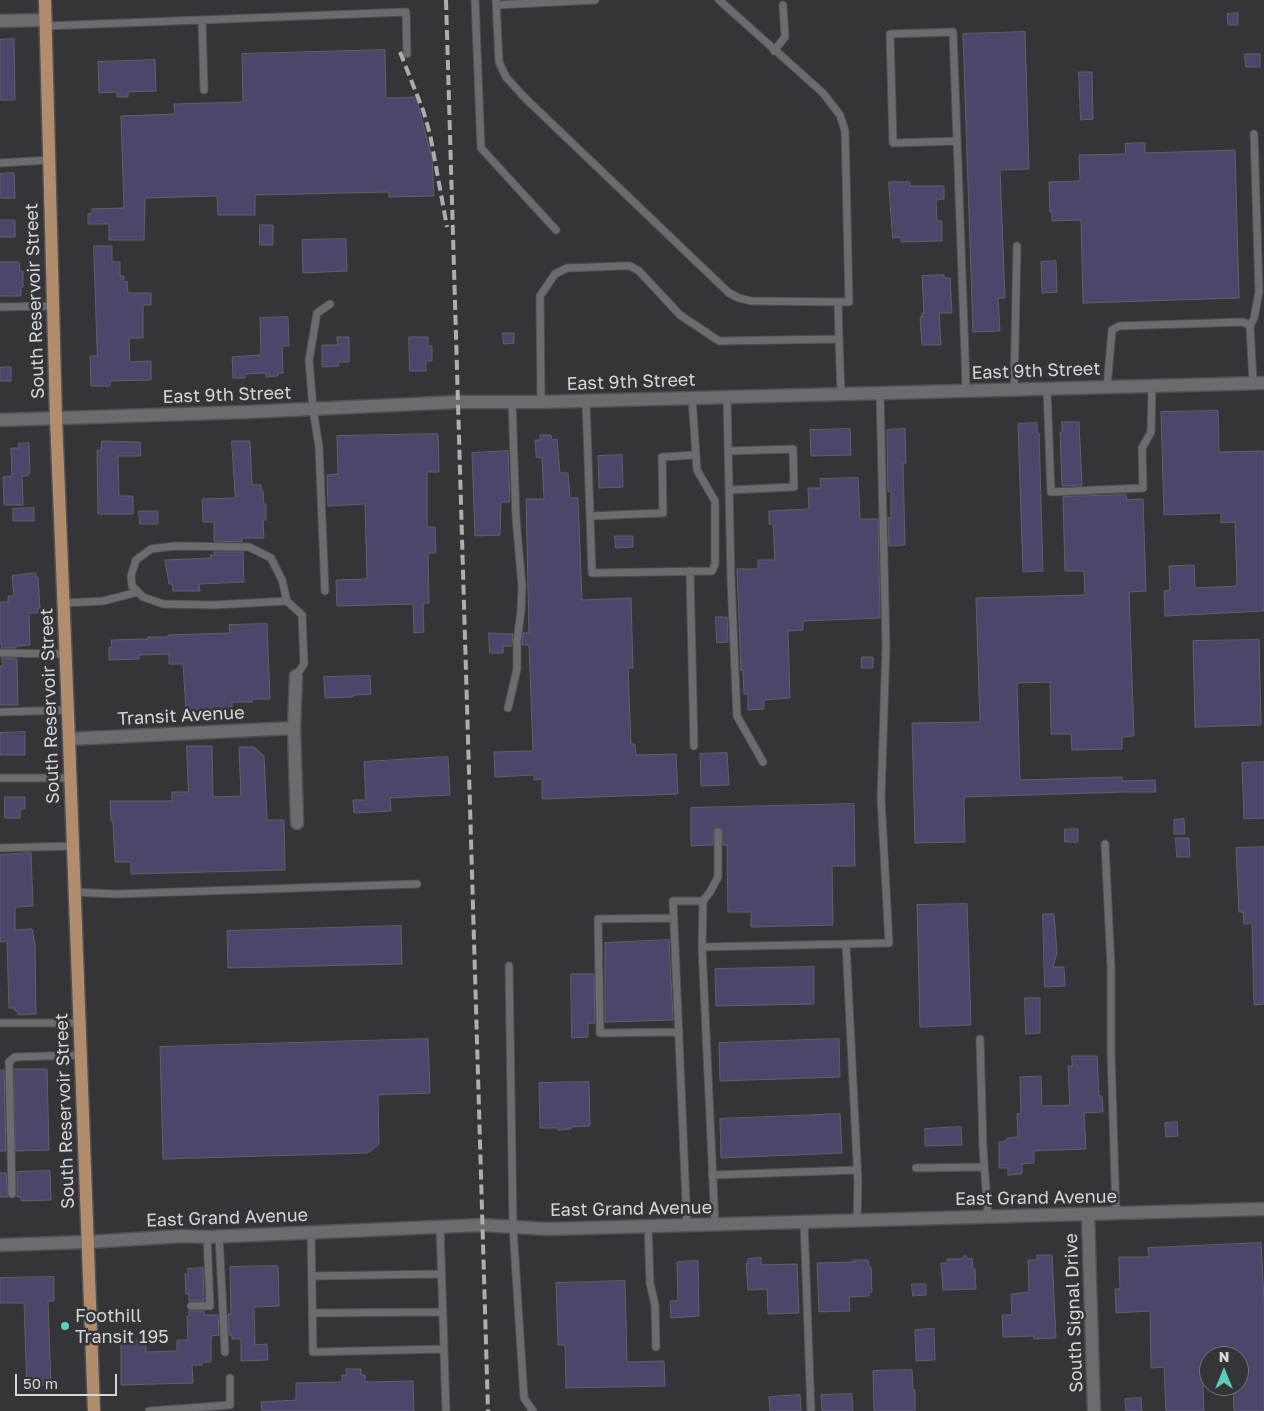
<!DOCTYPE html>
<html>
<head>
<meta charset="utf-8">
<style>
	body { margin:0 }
	#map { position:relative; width:1264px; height:1411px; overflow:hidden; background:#343439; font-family:"Golos Text",sans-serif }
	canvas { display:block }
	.north { position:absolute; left:1199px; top:1346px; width:50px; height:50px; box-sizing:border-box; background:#343439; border:1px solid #757579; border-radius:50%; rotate:0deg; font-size:14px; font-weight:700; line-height:20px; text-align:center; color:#d6d6d9 }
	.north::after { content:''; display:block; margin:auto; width:18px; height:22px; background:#5cceba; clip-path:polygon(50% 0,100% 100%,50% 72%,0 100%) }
	.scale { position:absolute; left:15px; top:1374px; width:102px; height:22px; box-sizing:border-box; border:2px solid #d6d6d9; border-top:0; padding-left:6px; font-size:15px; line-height:18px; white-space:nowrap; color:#d6d6d9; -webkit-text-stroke:4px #343439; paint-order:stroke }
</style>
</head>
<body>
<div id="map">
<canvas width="1264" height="1411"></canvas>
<div class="north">N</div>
<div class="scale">50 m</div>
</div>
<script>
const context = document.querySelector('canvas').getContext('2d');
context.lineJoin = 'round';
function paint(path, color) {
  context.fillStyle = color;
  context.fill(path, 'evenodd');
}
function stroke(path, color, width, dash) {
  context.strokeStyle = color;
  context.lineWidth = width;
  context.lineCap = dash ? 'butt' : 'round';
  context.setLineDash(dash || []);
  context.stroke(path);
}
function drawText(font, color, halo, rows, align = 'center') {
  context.font = font + ' "Golos Text",sans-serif';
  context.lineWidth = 5;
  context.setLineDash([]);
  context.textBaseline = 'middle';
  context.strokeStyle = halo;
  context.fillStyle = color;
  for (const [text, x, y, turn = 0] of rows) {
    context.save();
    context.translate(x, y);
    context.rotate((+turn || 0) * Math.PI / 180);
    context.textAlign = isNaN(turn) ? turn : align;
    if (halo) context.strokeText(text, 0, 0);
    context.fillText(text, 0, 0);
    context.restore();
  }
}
const building = new Path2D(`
	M 1238,13 L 1238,25 L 1228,25 L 1227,14 Z
	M 1025,32 L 1029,169 L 1000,170 L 1005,298 L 998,298 L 1000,331 L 973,332 L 963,34 Z
	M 14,39 L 15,100 L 0,100 L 0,40 Z
	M 385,50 L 386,98 L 416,97 L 432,158 L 434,196 L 389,197 L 389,192 L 255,195 L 255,215 L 218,215 L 217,196 L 145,198 L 144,240 L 109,240 L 109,224 L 88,224 L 88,214 L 92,213 L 92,209 L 124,208 L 121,116 L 175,114 L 174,104 L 243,102 L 242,54 Z
	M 1245,54 L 1260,54 L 1260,67 L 1246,67 Z
	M 155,60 L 156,91 L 128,92 L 128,97 L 117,97 L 117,92 L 99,93 L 98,62 Z
	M 1079,72 L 1092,72 L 1093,119 L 1081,120 Z
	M 1145,143 L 1145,153 L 1235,150 L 1239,298 L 1083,303 L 1081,220 L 1052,221 L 1052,212 L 1050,212 L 1049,182 L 1080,181 L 1079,155 L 1126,154 L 1125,144 Z
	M 14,173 L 15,198 L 0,198 L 0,174 Z
	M 889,182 L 910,182 L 910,186 L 944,186 L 944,199 L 936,200 L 937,221 L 942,221 L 942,241 L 901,242 L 901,237 L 893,238 Z
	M 0,220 L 15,220 L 15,237 L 0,237 Z
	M 260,225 L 273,225 L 273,245 L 260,245 Z
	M 346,239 L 347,271 L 303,273 L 302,240 Z
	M 94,246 L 112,246 L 112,262 L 120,262 L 120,276 L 124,276 L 124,282 L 127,281 L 128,293 L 151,293 L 151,305 L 143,305 L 143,338 L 129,338 L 130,362 L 151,361 L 151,380 L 110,381 L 110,386 L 91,386 L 90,356 L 97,356 Z
	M 1056,261 L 1057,292 L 1042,293 L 1041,262 Z
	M 0,262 L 19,262 L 20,271 L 23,271 L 23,287 L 21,287 L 21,296 L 0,296 Z
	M 944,275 L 944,278 L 950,278 L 952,313 L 939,313 L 941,345 L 922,345 L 920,317 L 922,317 L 922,313 L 924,313 L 922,276 Z
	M 288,317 L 289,346 L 282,346 L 283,373 L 278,373 L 278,376 L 266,377 L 266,373 L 245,374 L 245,378 L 233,378 L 232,357 L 261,355 L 260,318 Z
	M 503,333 L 514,333 L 514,343 L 504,344 Z
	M 337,337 L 349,337 L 349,362 L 338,362 L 339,366 L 322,367 L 322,345 L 338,345 Z
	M 409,337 L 428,337 L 428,346 L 432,346 L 432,361 L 426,361 L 426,371 L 410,371 Z
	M 11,367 L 11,381 L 0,381 L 0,368 Z
	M 1218,411 L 1219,452 L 1264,451 L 1264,611 L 1165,616 L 1164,591 L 1170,590 L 1169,566 L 1194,565 L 1195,588 L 1237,586 L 1235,522 L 1221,523 L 1221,513 L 1164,515 L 1161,412 Z
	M 1062,422 L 1079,422 L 1082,485 L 1062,486 L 1060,432 L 1062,432 Z
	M 1037,423 L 1037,433 L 1039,433 L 1043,571 L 1023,572 L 1018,424 Z
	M 850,429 L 851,455 L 811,456 L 810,430 Z
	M 905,429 L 906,463 L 903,463 L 905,545 L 889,546 L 888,518 L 891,518 L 891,492 L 888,492 L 887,430 Z
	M 438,434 L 439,472 L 427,472 L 427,527 L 435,527 L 436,553 L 428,553 L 429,603 L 423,603 L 424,632 L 414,633 L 413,604 L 337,606 L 336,580 L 367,579 L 365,504 L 328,506 L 327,475 L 338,474 L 337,436 Z
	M 540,435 L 551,435 L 552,440 L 557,439 L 560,473 L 568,473 L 570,498 L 578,498 L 582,600 L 631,598 L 633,668 L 628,668 L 631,744 L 635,744 L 636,755 L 676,754 L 678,794 L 542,799 L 542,779 L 534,780 L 534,775 L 495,777 L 494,752 L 533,751 L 529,645 L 522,645 L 522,641 L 523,633 L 529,633 L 526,499 L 544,499 L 542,458 L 536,457 L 536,452 L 535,440 L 541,440 Z
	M 102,441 L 140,442 L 141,456 L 118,456 L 118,461 L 119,496 L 133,496 L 133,514 L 98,514 L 97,450 L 101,450 Z
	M 232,441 L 250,441 L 252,485 L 261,485 L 261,491 L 263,491 L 264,504 L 266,504 L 266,520 L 263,520 L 264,538 L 242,538 L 242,542 L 214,541 L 214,522 L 203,522 L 202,499 L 235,498 Z
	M 29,443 L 30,473 L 28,473 L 28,476 L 22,476 L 23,505 L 4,505 L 3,477 L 12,476 L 11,448 L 19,448 L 18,444 Z
	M 508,451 L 510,502 L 501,502 L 500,535 L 475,536 L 472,453 Z
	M 622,455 L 623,487 L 599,488 L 598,456 Z
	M 858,478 L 860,519 L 878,519 L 880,618 L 803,621 L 803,630 L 788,631 L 790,698 L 764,700 L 764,709 L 748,710 L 748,694 L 744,694 L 743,670 L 741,671 L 737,569 L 758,569 L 758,560 L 775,560 L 773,524 L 769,524 L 769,511 L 809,509 L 808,488 L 821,488 L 820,479 Z
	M 1126,495 L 1127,500 L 1143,499 L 1146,591 L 1129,592 L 1134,736 L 1122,737 L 1122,749 L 1072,750 L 1071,734 L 1051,734 L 1050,682 L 1017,683 L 1020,780 L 1122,777 L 1122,781 L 1155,780 L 1156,792 L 1125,792 L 964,797 L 965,842 L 915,843 L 912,723 L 980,722 L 976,598 L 1085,595 L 1084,571 L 1065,571 L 1063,497 Z
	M 34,508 L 34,521 L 13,521 L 13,509 Z
	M 139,511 L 158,511 L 158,524 L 140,524 Z
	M 615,536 L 633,536 L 633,547 L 616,548 Z
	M 214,552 L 243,552 L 244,582 L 199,584 L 200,591 L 173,591 L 172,584 L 169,584 L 165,560 L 211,558 L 210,555 L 215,555 Z
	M 36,573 L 36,577 L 38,577 L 40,608 L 38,608 L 38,613 L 29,613 L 30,645 L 16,646 L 16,648 L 2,648 L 1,643 L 0,643 L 0,602 L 8,602 L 8,596 L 14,596 L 12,576 Z
	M 716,617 L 727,617 L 728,642 L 717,643 Z
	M 267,624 L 270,699 L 252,699 L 252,702 L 232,702 L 232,708 L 186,710 L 183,664 L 169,664 L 169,654 L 139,655 L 139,659 L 109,660 L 109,647 L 112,647 L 111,640 L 148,639 L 148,637 L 168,637 L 168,635 L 230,633 L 229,625 Z
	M 489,633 L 513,634 L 512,646 L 503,646 L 503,653 L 490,653 Z
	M 1259,640 L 1261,725 L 1195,727 L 1193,641 Z
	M 862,657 L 873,657 L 873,668 L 862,668 Z
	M 2,658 L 17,659 L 18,705 L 0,705 L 0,666 L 3,666 Z
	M 370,676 L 371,694 L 353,695 L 353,697 L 325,698 L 324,677 Z
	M 25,732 L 25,755 L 0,755 L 0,733 Z
	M 187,746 L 212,746 L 213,797 L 241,796 L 239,747 L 254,747 L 264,756 L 267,820 L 284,820 L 285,870 L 131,874 L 131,862 L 115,862 L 113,821 L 111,821 L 110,801 L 172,801 L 172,792 L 188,792 Z
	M 727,753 L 729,785 L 701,786 L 700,754 Z
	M 448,757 L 450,795 L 390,798 L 391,811 L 354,813 L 353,800 L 366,800 L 364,762 Z
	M 1264,762 L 1264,818 L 1244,819 L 1242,763 Z
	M 5,797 L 25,797 L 25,809 L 20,809 L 20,818 L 5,818 Z
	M 854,804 L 855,866 L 832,866 L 833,925 L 751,927 L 751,912 L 728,912 L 727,845 L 723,845 L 722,829 L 718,827 L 714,829 L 713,845 L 691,846 L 691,808 Z
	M 1184,819 L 1185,834 L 1174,834 L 1174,820 Z
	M 1065,829 L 1078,829 L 1078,842 L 1065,842 Z
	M 1176,838 L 1189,838 L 1190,857 L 1177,857 Z
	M 1264,847 L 1264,1004 L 1254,1005 L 1252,923 L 1244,924 L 1243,912 L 1239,912 L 1236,848 Z
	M 31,853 L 33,906 L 15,907 L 15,930 L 32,929 L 35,944 L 36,1014 L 18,1015 L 18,1011 L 15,1011 L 15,1008 L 9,1008 L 7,941 L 0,942 L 0,855 Z
	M 967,904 L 971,1025 L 920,1027 L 917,905 Z
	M 1043,914 L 1054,914 L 1057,953 L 1053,967 L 1064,967 L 1065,986 L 1045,987 Z
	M 401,926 L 402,964 L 228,968 L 227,931 Z
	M 669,940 L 673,1020 L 605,1022 L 605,943 Z
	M 814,967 L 814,1004 L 716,1006 L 715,969 Z
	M 571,974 L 594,974 L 595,1023 L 588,1023 L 588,1037 L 572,1038 Z
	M 1025,998 L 1040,998 L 1040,1033 L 1026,1034 Z
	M 428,1039 L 430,1093 L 378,1095 L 379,1144 L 368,1153 L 163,1159 L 160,1047 Z
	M 839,1039 L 840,1077 L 720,1081 L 719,1043 Z
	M 1072,1056 L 1097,1056 L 1099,1096 L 1102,1096 L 1103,1112 L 1084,1113 L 1086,1149 L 1034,1151 L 1034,1163 L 1022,1164 L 1022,1174 L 1008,1175 L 1008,1168 L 999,1168 L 999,1142 L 1007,1141 L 1007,1138 L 1018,1137 L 1017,1114 L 1021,1113 L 1020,1077 L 1041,1076 L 1042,1106 L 1070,1105 L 1068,1066 L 1072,1066 Z
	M 14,1069 L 47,1069 L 49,1150 L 16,1151 Z
	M 0,1070 L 4,1070 L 6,1151 L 0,1151 Z
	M 589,1082 L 590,1126 L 571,1127 L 571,1129 L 558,1130 L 558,1128 L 540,1128 L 539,1083 Z
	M 840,1114 L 842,1153 L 721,1158 L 720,1119 Z
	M 1177,1122 L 1178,1136 L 1166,1137 L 1165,1123 Z
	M 961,1127 L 962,1145 L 925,1146 L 925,1129 Z
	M 50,1171 L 51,1200 L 21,1201 L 21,1197 L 17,1197 L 17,1172 Z
	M 0,1173 L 6,1173 L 8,1197 L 0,1197 Z
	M 1261,1243 L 1264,1302 L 1264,1411 L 1234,1411 L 1233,1386 L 1239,1386 L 1239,1356 L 1209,1356 L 1209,1385 L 1203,1386 L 1204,1411 L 1166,1411 L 1164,1367 L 1151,1368 L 1150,1311 L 1116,1313 L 1115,1289 L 1120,1289 L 1119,1257 L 1149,1257 L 1148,1248 Z
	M 965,1255 L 968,1259 L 972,1258 L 973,1269 L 975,1269 L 976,1289 L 943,1290 L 941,1263 L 947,1263 L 947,1259 L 961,1259 Z
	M 1037,1255 L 1052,1255 L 1056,1338 L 1034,1339 L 1034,1336 L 1003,1337 L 1002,1315 L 1012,1315 L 1011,1294 L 1029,1292 L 1028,1260 L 1037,1260 Z
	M 761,1258 L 761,1265 L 797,1264 L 799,1313 L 768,1314 L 767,1289 L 748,1290 L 746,1263 L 748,1263 L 748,1259 Z
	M 854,1260 L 868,1260 L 869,1267 L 871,1267 L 872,1292 L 869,1292 L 869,1296 L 849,1297 L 850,1311 L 819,1312 L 817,1263 L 854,1262 Z
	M 698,1261 L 699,1316 L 671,1318 L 670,1301 L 678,1301 L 677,1262 Z
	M 278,1266 L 279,1306 L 254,1307 L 255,1345 L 267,1344 L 268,1360 L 241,1361 L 241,1339 L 232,1339 L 232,1335 L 229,1335 L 228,1314 L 231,1314 L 230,1267 Z
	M 203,1268 L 204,1301 L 189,1301 L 189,1294 L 186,1294 L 185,1274 L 188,1274 L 188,1269 Z
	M 54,1277 L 54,1301 L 48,1301 L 51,1385 L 38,1386 L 38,1390 L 27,1390 L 24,1303 L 0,1303 L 0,1278 Z
	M 625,1281 L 627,1362 L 664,1361 L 665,1386 L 566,1388 L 565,1345 L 558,1345 L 556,1283 Z
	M 912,1284 L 926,1284 L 926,1295 L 913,1296 Z
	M 189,1311 L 204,1311 L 204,1315 L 218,1315 L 219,1335 L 211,1336 L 211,1362 L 202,1362 L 202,1365 L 192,1365 L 193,1383 L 121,1385 L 121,1340 L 146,1340 L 146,1352 L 177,1351 L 177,1340 L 188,1340 L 187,1316 L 189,1316 Z
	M 934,1329 L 935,1360 L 916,1361 L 915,1330 Z
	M 346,1369 L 361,1369 L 361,1375 L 365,1375 L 365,1382 L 413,1381 L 414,1411 L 262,1411 L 261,1402 L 296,1400 L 296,1383 L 342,1382 L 342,1375 L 346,1375 Z
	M 912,1370 L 913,1390 L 915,1390 L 915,1411 L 874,1411 L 873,1371 Z
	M 852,1394 L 853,1411 L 822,1411 L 821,1395 Z
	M 800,1395 L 801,1411 L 770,1411 L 769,1397 Z
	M 1141,1398 L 1142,1411 L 1126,1411 L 1125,1399 Z`);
paint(building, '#4b476a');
stroke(building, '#626167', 1);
const lane = new Path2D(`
	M 475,0 L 481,148 L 556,230
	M 496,0 L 499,62 L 506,77 L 524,97 L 729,293 L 739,298 L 751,301 L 849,302 L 845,131 L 840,115 L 823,93 L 719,0
	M 497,5 L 595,0
	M 202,20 L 204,90
	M 45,26 L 406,12 L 407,54
	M 774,51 L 785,37 L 783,5
	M 957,141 L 893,143 L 890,34 L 953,32 L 965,355 L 966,391
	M 0,163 L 49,160
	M 838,302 L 839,339
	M 0,307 L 53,306
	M 1250,326 L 1254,318 L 1259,292 L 1254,134
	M 1107,387 L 1112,330 L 1119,326 L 1243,322 L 1250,326 L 1253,383
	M 1047,389 L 1051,492 L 1143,488 L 1142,448 L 1151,432 L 1152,386
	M 1014,390 L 1017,246
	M 727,397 L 731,580 L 737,716 L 763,762
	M 586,401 L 592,573 L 712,571 L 715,564 L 715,501 L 697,470 L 692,398
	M 541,402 L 540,296 L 555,274 L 567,268 L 622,266 L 630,266 L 639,271 L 680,315 L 719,341 L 839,339 L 841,394
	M 728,451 L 793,449 L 794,487 L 729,490
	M 590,516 L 663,513 L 662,457 L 695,455
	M 690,571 L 694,746
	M 325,591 L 319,447 L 313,409 L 309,360 L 317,313 L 330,304
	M 287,601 L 213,605 L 163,604 L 143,597 L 132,586 L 131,576 L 136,560 L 151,549 L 175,546 L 249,547 L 271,558 L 282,580 L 287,601 L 302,615 L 304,664 L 296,676
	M 64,603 L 103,601 L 138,592
	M 0,653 L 66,654
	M 508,708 L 517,669 L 517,641 L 521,611 L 522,586 L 516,518 L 512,402
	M 0,712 L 68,710
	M 0,778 L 71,778
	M 1105,844 L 1111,967 L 1111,1053 L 1116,1214
	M 0,848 L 73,846
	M 75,892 L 115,894 L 417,884
	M 703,901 L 710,892 L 718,877 L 718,832
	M 674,918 L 598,919 L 600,1033 L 679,1032
	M 846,944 L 889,943 L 881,799 L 886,646 L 880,393
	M 509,966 L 513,1227 L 524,1398 L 533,1411
	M 0,1023 L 80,1023
	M 980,1039 L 983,1148 L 988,1217
	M 916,1168 L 984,1167
	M 712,1175 L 857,1170
	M 12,1194 L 9,1062 L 15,1057 L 81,1055
	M 804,1221 L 811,1411
	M 715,1224 L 702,947 L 846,944 L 858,1182 L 857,1220
	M 687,1225 L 673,901 L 703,901 L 702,947
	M 648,1226 L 650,1283 L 655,1305 L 656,1347
	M 440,1227 L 446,1411
	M 311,1232 L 313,1352 L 444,1349
	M 219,1236 L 225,1352
	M 312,1276 L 441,1274
	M 191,1306 L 210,1306 L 207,1237
	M 312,1313 L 442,1312
	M 149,1411 L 230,1405 L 230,1378`);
const street = new Path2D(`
	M 0,21 L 45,20
	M 296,676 L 294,728 L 297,823
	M 69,739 L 294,728
	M 1088,1215 L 1094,1411`);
const secondary = new Path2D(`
	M 0,420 L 247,412 L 458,402 L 541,402 L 1264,383
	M 0,1245 L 87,1242 L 183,1236 L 207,1237 L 482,1225 L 548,1229 L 1264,1209`);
const primary = new Path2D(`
	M 45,0 L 56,418 L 69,739 L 94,1411`);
stroke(lane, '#505055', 9);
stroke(street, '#505055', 15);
stroke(secondary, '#505055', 15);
stroke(primary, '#505055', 15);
stroke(lane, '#6b6b70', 7);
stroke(street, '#6b6b70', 12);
stroke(secondary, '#6b6b70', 12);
stroke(primary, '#b18d6e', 12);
stroke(new Path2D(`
	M 446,0 L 488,1411
	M 400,52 L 423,110 L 430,134 L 447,227`), '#aeaeb1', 4, [10, 5]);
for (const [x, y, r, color] of [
	[65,1326,5,"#5cceba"]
]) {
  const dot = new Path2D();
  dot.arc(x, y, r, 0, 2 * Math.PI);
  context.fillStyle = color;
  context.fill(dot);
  stroke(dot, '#343439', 2);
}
drawText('18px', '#d6d6d9', '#343439', [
	["South Reservoir Street",35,301,-92],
	["East 9th Street",1036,371,-2],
	["East 9th Street",631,382,-2],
	["East 9th Street",227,395,-2],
	["South Reservoir Street",50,706,-92],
	["Transit Avenue",181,716,-3],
	["South Reservoir Street",65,1111,-92],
	["East Grand Avenue",1036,1198,-1],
	["East Grand Avenue",631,1209,-1],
	["East Grand Avenue",227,1218,-2],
	["South Signal Drive",1074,1313,-92]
]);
drawText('18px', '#d6d6d9', '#343439', [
	["Foothill",75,1316],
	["Transit 195",75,1337]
], 'left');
</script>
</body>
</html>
